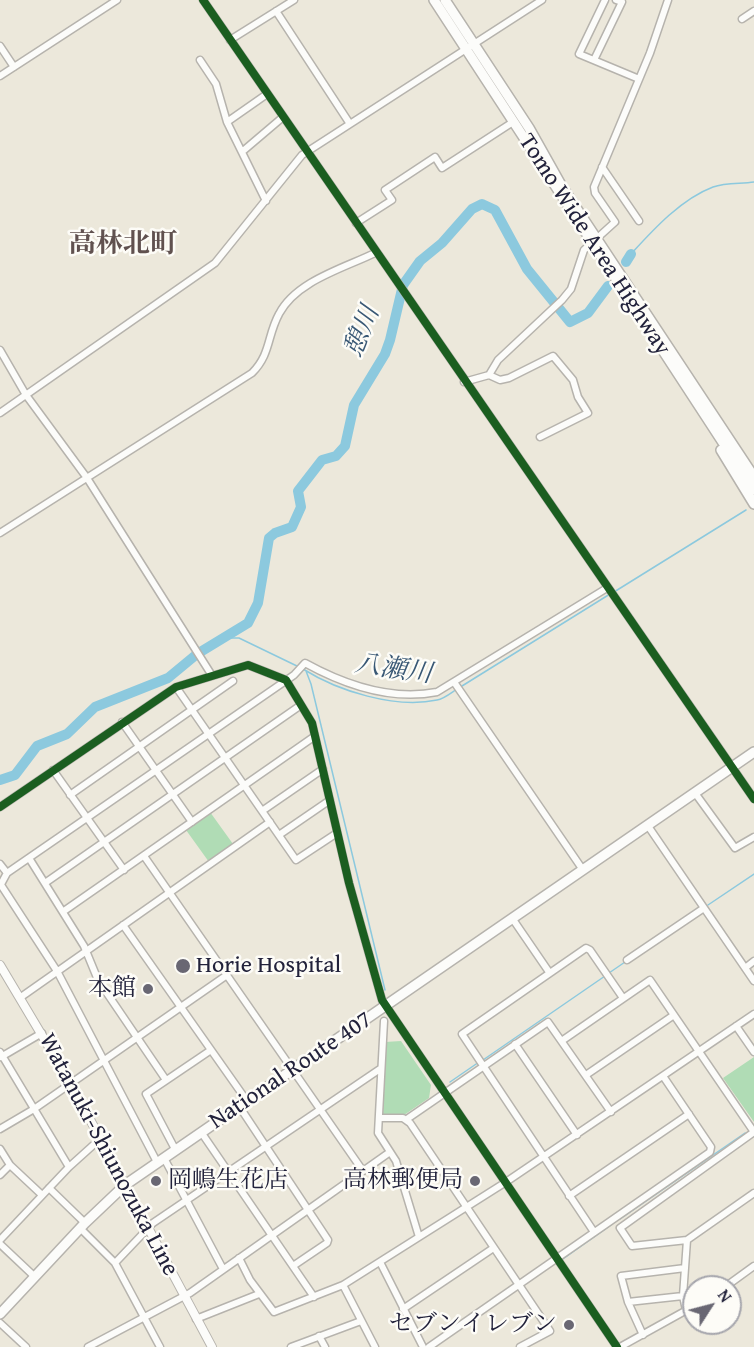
<!DOCTYPE html>
<html>
<head>
<meta charset="utf-8">
<style>
	body { margin:0 }
	#map { position:relative; width:754px; height:1347px; overflow:hidden; background:#ece8db; font-family:"Gentium Book Plus",serif }
	canvas { display:block }
	.north { position:absolute; left:682px; top:1275px; width:60px; height:60px; box-sizing:border-box; background:#fdfcf7; border:2px solid #a5a5ac; border-radius:50%; rotate:54deg; font-size:16px; font-weight:700; line-height:24px; text-align:center; color:#22223b }
	.north::after { content:''; display:block; margin:auto; width:21px; height:27px; background:#696773; clip-path:polygon(50% 0,100% 100%,50% 72%,0 100%) }
</style>
</head>
<body>
<div id="map">
<canvas width="754" height="1347"></canvas>
<div class="north">N</div>
</div>
<script>
const context = document.querySelector('canvas').getContext('2d');
context.lineJoin = 'round';
function paint(path, color) {
  context.fillStyle = color;
  context.fill(path, 'evenodd');
}
function stroke(path, color, width, dash) {
  context.strokeStyle = color;
  context.lineWidth = width;
  context.lineCap = dash ? 'butt' : 'round';
  context.setLineDash(dash || []);
  context.stroke(path);
}
function drawText(font, color, halo, rows, align = 'center') {
  context.font = font + ' "Gentium Book Plus","Noto Serif JP",serif';
  context.lineWidth = 5;
  context.setLineDash([]);
  context.textBaseline = 'middle';
  context.strokeStyle = halo;
  context.fillStyle = color;
  for (const [text, x, y, turn = 0] of rows) {
    context.save();
    context.translate(x, y);
    context.rotate((+turn || 0) * Math.PI / 180);
    context.textAlign = isNaN(turn) ? turn : align;
    if (halo) context.strokeText(text, 0, 0);
    context.fillText(text, 0, 0);
    context.restore();
  }
}
paint(new Path2D(`
	M 210,812 L 233,844 L 209,862 L 186,830 Z
	M 401,1041 L 431,1085 L 429,1098 L 404,1115 L 383,1115 L 385,1042 Z
	M 754,1057 L 754,1122 L 723,1078 Z`), '#b0dcb5');
stroke(new Path2D(`
	M 631,254 C 653,230 681,199 713,187 C 726,182 741,184 754,182
	M 614,592 L 746,510
	M 212,648 L 228,638 L 239,638 L 299,667
	M 303,669 C 338,691 395,709 437,700 C 444,699 451,693 457,689
	M 306,671 L 311,684 L 385,990
	M 462,686 L 610,594
	M 708,905 L 754,874
	M 609,973 L 625,962
	M 483,1060 L 605,976
	M 450,1082 L 479,1062
	M 620,1219 L 745,1133
	M 560,1261 L 611,1225`), '#8cc9de', 1.5);
stroke(new Path2D(`
	M 626,262 L 631,254
	M 0,780 L 15,775 L 37,746 L 67,734 L 95,707 L 168,678 L 197,654 L 248,623 L 258,603 L 269,538 L 275,533 L 292,527 L 301,507 L 298,491 L 322,460 L 336,456 L 345,446 L 354,405 L 385,354 L 390,340 L 403,285 L 420,261 L 442,243 L 472,209 L 482,204 L 495,210 L 527,269 L 570,322 L 588,313 L 608,286`), '#8cc9de', 10);
const minor = new Path2D(`
	M 203,0 L 754,799
	M 605,0 L 579,54 L 639,79
	M 276,11 L 350,124
	M 742,19 L 754,11
	M 230,40 L 294,0
	M 0,46 L 14,67
	M 200,60 L 216,84 L 227,122
	M 594,60 L 622,2 L 616,0
	M 0,76 L 117,0
	M 243,151 L 283,117
	M 602,167 L 639,221
	M 266,201 L 227,122 L 267,94
	M 356,223 L 392,200 L 385,190 L 435,157 L 442,168 L 513,122
	M 0,350 L 26,395 L 87,478 L 211,674
	M 489,375 L 498,360 L 562,300 L 571,289 L 584,250 L 615,222 L 595,193 L 594,187 L 650,53 L 668,0
	M 464,382 L 489,375 L 500,380 L 509,378 L 553,356 L 573,380 L 578,397 L 588,413 L 540,437
	M 0,413 L 215,263 L 302,155 L 542,0
	M 0,533 L 252,373 C 271,354 267,336 279,314 C 296,281 344,268 375,253
	M 454,682 L 583,870
	M 176,687 L 296,860 L 337,833
	M 122,722 L 192,822
	M 53,770 L 124,870
	M 695,793 L 735,848 L 754,837
	M 70,795 L 233,681
	M 0,807 L 176,687 L 248,665 L 286,680 L 312,723 L 349,883 L 382,1000 L 617,1347
	M 262,811 L 323,769
	M 648,826 L 754,981
	M 279,835 L 330,800
	M 144,856 L 363,1171
	M 29,858 L 84,946 L 98,980 L 166,1080
	M 0,864 L 7,873
	M 45,883 L 301,705
	M 1,885 L 57,971 L 157,1162
	M 0,886 L 7,873 L 294,675 L 305,663 C 345,685 391,701 437,692 L 607,588
	M 64,911 L 315,736
	M 512,918 L 549,972
	M 123,925 L 247,1101
	M 627,960 L 704,908
	M 745,968 L 754,961
	M 21,997 L 270,822
	M 384,1021 L 378,1133 L 396,1161 L 419,1237
	M 736,1026 L 754,1052
	M 563,1040 L 650,980 L 754,1132 L 620,1228 L 632,1246 L 687,1240 L 754,1193
	M 515,1044 L 577,1135
	M 0,1052 L 69,1167
	M 1,1057 L 42,1033
	M 586,1075 L 674,1015
	M 239,1106 L 328,1240 L 327,1243 L 293,1266
	M 379,1118 L 403,1118 L 410,1123 L 550,1331 L 520,1347
	M 407,1119 L 548,1022 L 611,1112
	M 0,1129 L 34,1109 L 227,975
	M 201,1132 L 314,1297
	M 0,1149 L 10,1165 L 42,1195
	M 175,1149 L 146,1094 L 211,1050
	M 164,1158 L 223,1269
	M 0,1175 L 10,1165
	M 49,1188 L 85,1223
	M 569,1196 L 689,1114
	M 80,1228 L 115,1263 L 160,1347
	M 594,1232 L 462,1034 L 586,948 L 590,950 L 623,998
	M 0,1240 L 69,1167 L 100,1139
	M 0,1244 L 35,1277
	M 239,1258 L 250,1280 L 274,1312 L 343,1285 L 506,1182 L 754,1014
	M 380,1262 L 423,1347
	M 115,1263 L 153,1223 L 380,1069
	M 343,1285 L 375,1347
	M 725,1287 L 754,1266
	M 628,1302 L 683,1296
	M 403,1309 L 492,1249
	M 686,1310 L 683,1296 L 687,1240
	M 196,1319 L 259,1294
	M 0,1323 L 26,1347
	M 643,1335 L 628,1302 L 621,1276 L 685,1268
	M 319,1336 L 325,1347
	M 88,1347 L 190,1293 L 390,1152
	M 291,1347 L 361,1321
	M 429,1347 L 710,1152 L 711,1147 L 663,1076
	M 620,1347 L 694,1306`);
const major = new Path2D(`
	M 0,965 L 71,1084 L 212,1347`);
const highway = new Path2D(`
	M 434,0 L 754,490
	M 445,0 L 529,128 L 561,185 L 754,477
	M 721,450 L 754,504
	M 0,1314 L 85,1223 L 125,1185 L 754,752`);
stroke(minor, '#b6b3ad', 9);
stroke(major, '#b6b3ad', 10);
stroke(highway, '#b6b3ad', 12);
stroke(minor, '#fcfcfa', 6);
stroke(major, '#fcfcfa', 8);
stroke(highway, '#fcfcfa', 9);
stroke(new Path2D(`
	M 203,0 L 754,799
	M 0,807 L 176,687 L 248,665 L 286,680 L 312,723 L 349,883 L 382,1000 L 617,1347`), '#1b5e20', 8);
for (const [x, y, r, color] of [
	[183,966,8,"#696773"],
	[148,989,6,"#696773"],
	[156,1181,6,"#696773"],
	[475,1181,6,"#696773"],
	[569,1325,6,"#696773"]
]) {
  const dot = new Path2D();
  dot.arc(x, y, r, 0, 2 * Math.PI);
  context.fillStyle = color;
  context.fill(dot);
  stroke(dot, '#fdfcf7', 2);
}
drawText('24px', '#22223b', '#fdfcf7', [
	["Tomo Wide Area Highway",594,245,57],
	["National Route 407",291,1071,-34],
	["Watanuki-Shiunozuka Line",108,1155,62]
]);
drawText('24px', '#22223b', '#fdfcf7', [
	["Horie Hospital",196,966,"left"],
	["本館",136,989],
	["岡嶋生花店",168,1181,"left"],
	["高林郵便局",463,1181],
	["セブンイレブン",557,1325]
], 'right');
drawText('italic 26px', '#395875', '#fdfcf7', [
	["憩川",363,332,-68],
	["八瀬川",393,670,8]
]);
drawText('bold 27px', '#60514f', '#fdfcf7', [
	["高林北町",123,245]
]);
</script>
</body>
</html>
